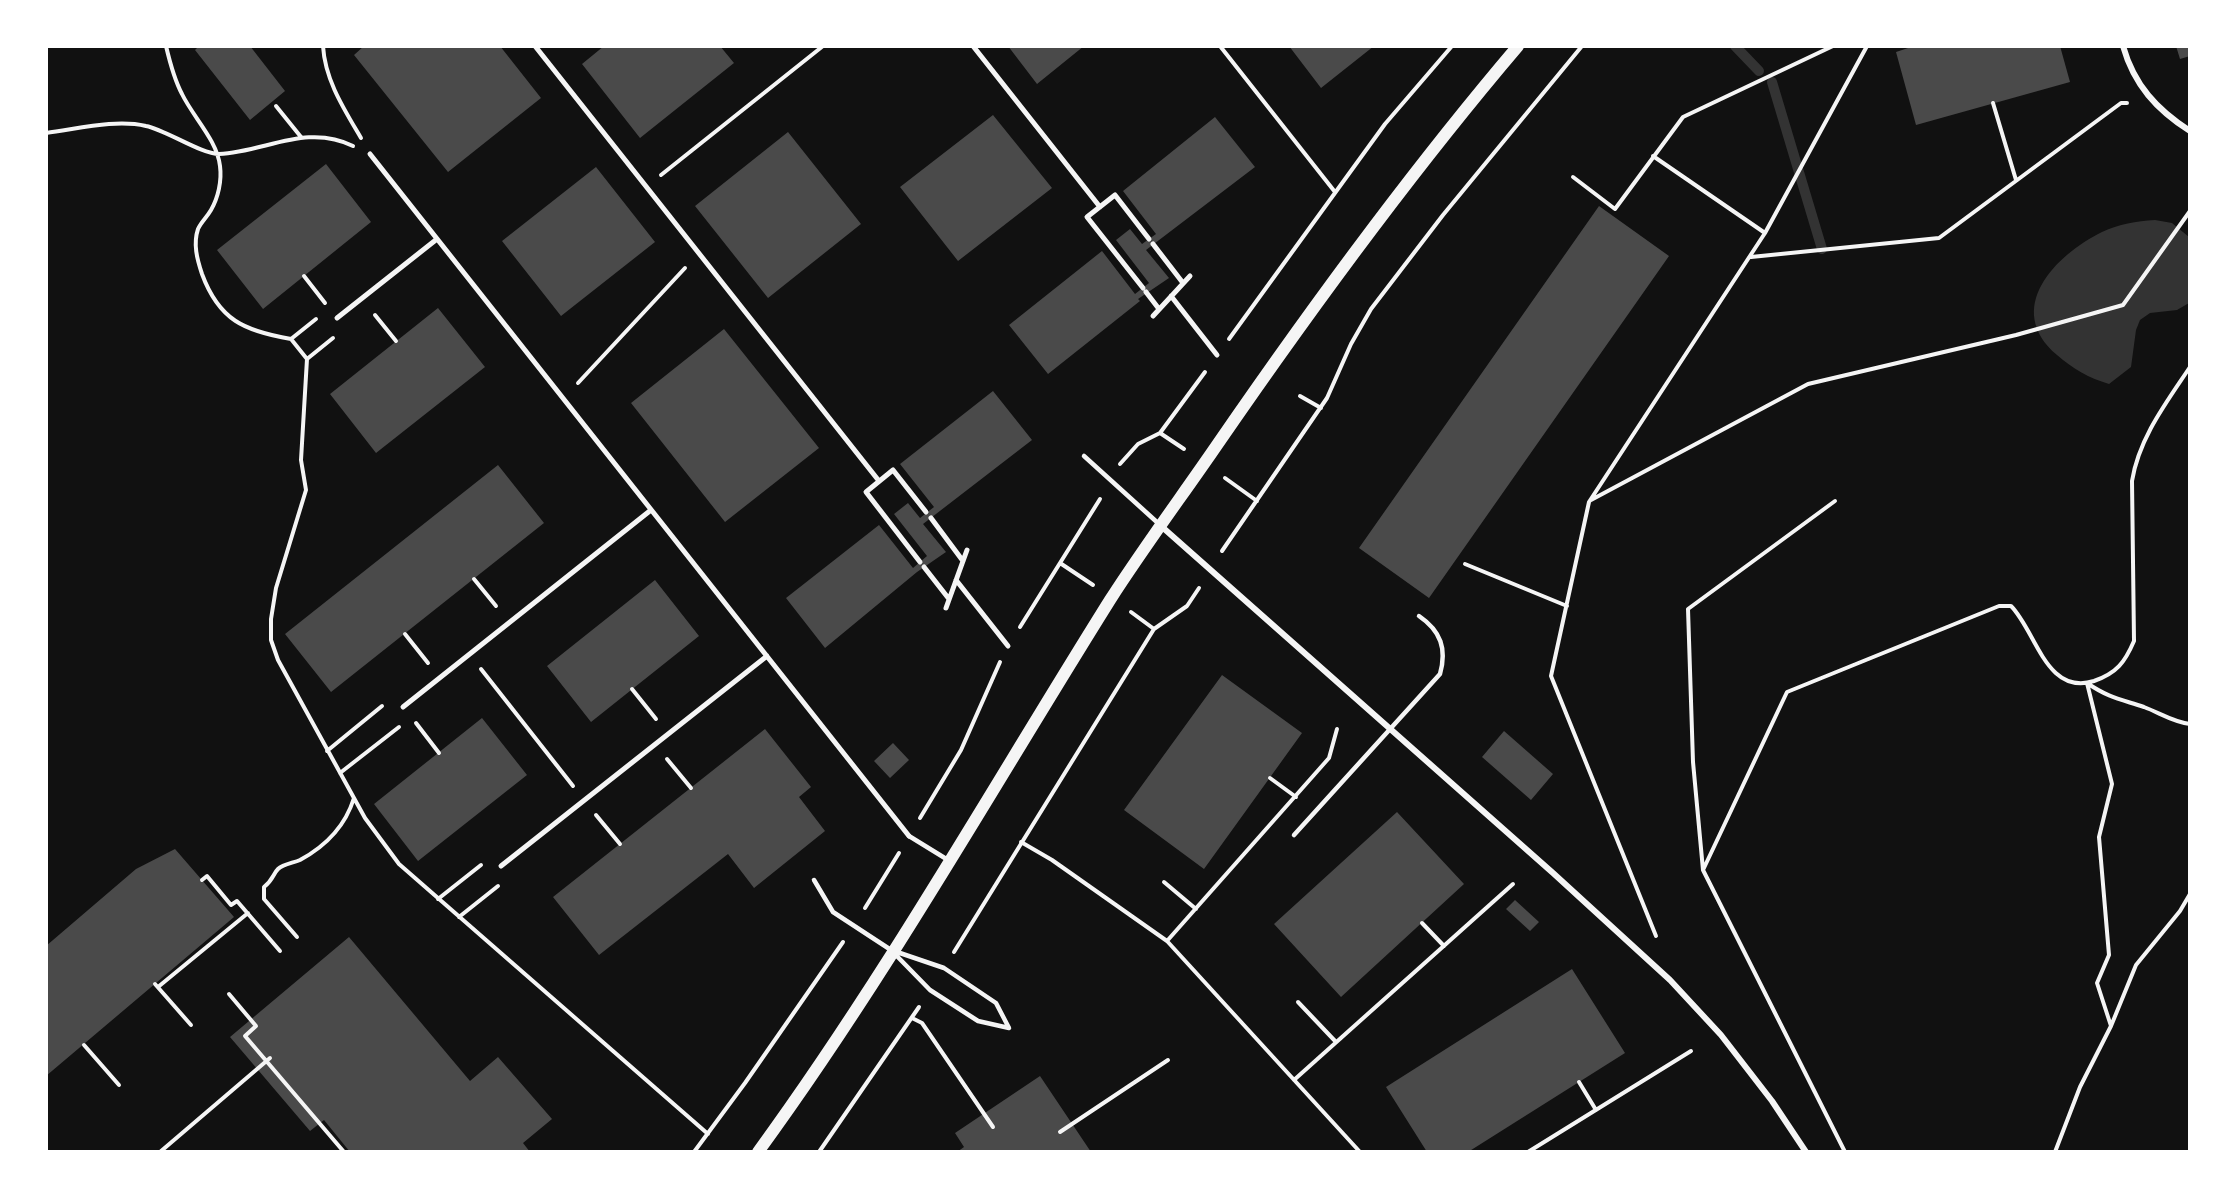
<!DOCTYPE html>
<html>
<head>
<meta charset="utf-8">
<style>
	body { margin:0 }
	#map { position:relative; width:2236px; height:1198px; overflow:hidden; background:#111; font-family:Overpass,sans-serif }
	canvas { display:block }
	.frame { position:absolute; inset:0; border:48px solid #fff; pointer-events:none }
</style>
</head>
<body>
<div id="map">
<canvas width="2236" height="1198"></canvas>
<div class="frame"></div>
</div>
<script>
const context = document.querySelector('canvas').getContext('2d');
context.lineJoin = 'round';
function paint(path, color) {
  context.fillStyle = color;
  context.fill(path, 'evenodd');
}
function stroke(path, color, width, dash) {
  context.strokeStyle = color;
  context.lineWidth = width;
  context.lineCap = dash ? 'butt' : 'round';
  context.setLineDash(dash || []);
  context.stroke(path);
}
paint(new Path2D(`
	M 2155,220 L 2172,223 L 2189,237 L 2189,303 L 2177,310 L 2150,313 L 2140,320 L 2136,330 L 2131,367 L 2109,384 C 2089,378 2073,369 2057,355 C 2003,309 2055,255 2102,232 C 2119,224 2136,221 2155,220 Z`), '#333');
stroke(new Path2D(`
	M 1735,46 L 1759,71
	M 1772,82 L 1822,249`), '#333', 10);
paint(new Path2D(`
	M 199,46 L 250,46 L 285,91 L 250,120 L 195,50 Z
	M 364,46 L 500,46 L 541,98 L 448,172 L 354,55 Z
	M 604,46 L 720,46 L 734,63 L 640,138 L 582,64 Z
	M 1008,46 L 1084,46 L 1037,84 Z
	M 1289,46 L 1374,46 L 1321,88 Z
	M 1914,46 L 2060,46 L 2070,82 L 1916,125 L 1896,52 Z
	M 2176,46 L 2190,46 L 2190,56 L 2180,59 Z
	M 993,115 L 1052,188 L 958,261 L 900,187 Z
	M 1215,117 L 1255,167 L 1146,250 L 1169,278 L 1138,299 L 1140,301 L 1048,374 L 1009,325 L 1102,251 L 1135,294 L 1149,283 L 1116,240 L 1130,229 L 1142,244 L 1156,234 L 1123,191 Z
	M 788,132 L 861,224 L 768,298 L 695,206 Z
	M 326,164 L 371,222 L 263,309 L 217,250 Z
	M 596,167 L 655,242 L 561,316 L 502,241 Z
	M 1599,206 L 1669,256 L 1429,598 L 1359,548 Z
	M 438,308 L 485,367 L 376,453 L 330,394 Z
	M 724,329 L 819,448 L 725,522 L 631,403 Z
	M 993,391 L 1032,440 L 923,524 L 946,552 L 917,572 L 825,648 L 786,598 L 879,525 L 913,568 L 927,556 L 894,514 L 908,503 L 920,518 L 934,507 L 900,464 Z
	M 498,465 L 544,523 L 331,692 L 285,634 Z
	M 655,580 L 699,636 L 591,722 L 547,666 Z
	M 1222,675 L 1302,733 L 1204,869 L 1124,810 Z
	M 482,718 L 527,775 L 418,861 L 374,804 Z
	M 765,729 L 811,787 L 799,797 L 825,831 L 754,888 L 728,854 L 599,955 L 553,897 Z
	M 1504,731 L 1553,774 L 1531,800 L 1482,757 Z
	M 893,743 L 909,760 L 890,778 L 874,761 Z
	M 1397,812 L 1464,884 L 1341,997 L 1274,924 Z
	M 175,849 L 234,917 L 46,1076 L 46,946 L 136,869 Z
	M 1515,900 L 1539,922 L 1530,931 L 1506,909 Z
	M 349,937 L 470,1081 L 498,1057 L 552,1119 L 523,1143 L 530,1152 L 350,1152 L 324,1120 L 310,1131 L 230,1037 Z
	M 1572,969 L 1625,1053 L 1468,1152 L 1427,1152 L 1386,1087 Z
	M 1040,1076 L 1091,1152 L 957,1152 L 964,1147 L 955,1133 Z`), '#4a4a4a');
stroke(new Path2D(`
	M 166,46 C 170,63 174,79 182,94 C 193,117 217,140 220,166 C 222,181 218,198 211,210 C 207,217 201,222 198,229 C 193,244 197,259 202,274 C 219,320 244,331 291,339 L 307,359 L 301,460 L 306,490 L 276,588 L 271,619 L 271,640 L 278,660 L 365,818 L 399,864 L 708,1134
	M 323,46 C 325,80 344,109 361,138
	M 1220,46 L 1335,192
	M 1993,103 L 2016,180
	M 276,106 L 301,137
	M 46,133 C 78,129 115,119 146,126 C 166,130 201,154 219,154 C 265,152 307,123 353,146
	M 1653,156 L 1765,233
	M 661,175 L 823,46
	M 1573,177 L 1615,209 L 1683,117 L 1833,46
	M 1751,257 L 1939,238 L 2121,103 L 2127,103
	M 304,276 L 325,303
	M 375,315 L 396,341
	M 291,339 L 316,319
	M 1229,339 L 1385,124 L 1452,46
	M 307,359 L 333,338
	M 578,383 L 685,268
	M 1300,396 L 1321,408
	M 1160,433 L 1184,449
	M 1120,464 L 1138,444 L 1160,433 L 1205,372
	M 1225,478 L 1257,501
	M 1591,500 L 1808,384 L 2016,335 L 2123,305 L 2190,211
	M 1835,501 L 1688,609 L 1693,762 L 1703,870 L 1845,1152
	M 1222,551 L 1327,398 L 1351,344 L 1371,309 L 1443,215 L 1582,46
	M 1060,563 L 1093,585
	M 1465,564 L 1567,606
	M 474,579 L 496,606
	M 1131,612 L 1154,629
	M 1020,627 L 1100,499
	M 405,634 L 428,663
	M 481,669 L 573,786
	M 632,689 L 656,719
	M 416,723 L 439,753
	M 327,751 L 382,706
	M 667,759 L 691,788
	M 340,773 L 399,727
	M 1270,778 L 1296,797
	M 596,815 L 620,844
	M 920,818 L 961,750 L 1000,662
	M 1021,842 L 1052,860 L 1167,941 L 1360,1152
	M 1703,870 L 1787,692 L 1999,606 L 2011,606 C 2036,631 2046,696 2094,681 C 2117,673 2125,662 2134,641 L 2132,481 C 2139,438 2166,403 2190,367
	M 202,880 L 207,876 L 231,905 L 237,901 L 280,951
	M 1164,882 L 1196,909
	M 438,899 L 481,865
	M 865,908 L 899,853
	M 459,917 L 498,886
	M 1422,923 L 1444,946
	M 1656,936 L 1551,676 L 1589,502 L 1765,233 L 1867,46
	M 297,937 L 264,899 L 264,887 C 273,880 273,874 278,869 C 283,864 293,863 300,860 C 326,846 345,827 354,798
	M 1167,941 L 1329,758 L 1337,729
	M 954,952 L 1154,629 L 1187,606 L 1199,588
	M 155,984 L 191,1025
	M 158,987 L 248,913
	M 229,994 L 256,1026 L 245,1036 L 344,1152
	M 1298,1002 L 1336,1042
	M 912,1018 L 922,1023 L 993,1127
	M 2111,1026 L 2097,983 L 2109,955 L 2099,837 L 2112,784 L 2087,683 C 2109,698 2120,699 2144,707 C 2160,713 2173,722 2190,724
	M 84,1045 L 119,1085
	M 1294,1080 L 1513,884
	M 1579,1082 L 1596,1110
	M 1060,1132 L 1168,1060
	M 160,1152 L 270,1058
	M 694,1152 L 745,1083 L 843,942
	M 819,1152 L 919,1007
	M 1528,1152 L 1691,1051
	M 2055,1152 L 2080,1087 L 2111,1026 L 2136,965 L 2180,911 L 2190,894`), '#f5f5f5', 4);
stroke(new Path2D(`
	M 1084,456 L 1159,524
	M 1294,835 L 1440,674 C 1447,649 1441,631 1419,616
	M 909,836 L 948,860
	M 814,880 L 833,912 L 891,950 L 930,990 L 978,1021 L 1009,1028
	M 894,951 L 944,968 L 996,1003 L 1009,1028`), '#f5f5f5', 4.5);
stroke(new Path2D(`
	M 535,46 L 879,481
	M 973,46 L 1100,207
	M 370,154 L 909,836
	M 1153,244 L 1183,283
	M 1143,288 L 1087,217 L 1115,195 L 1149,239
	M 1146,292 L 1159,309
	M 1171,296 L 1217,355
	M 1153,316 L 1190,276
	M 337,318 L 437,239
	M 931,518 L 963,561
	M 920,562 L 866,492 L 893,470 L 926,512
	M 924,567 L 949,599
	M 956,580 L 1008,646
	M 946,608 L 967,550
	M 403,707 L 651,510
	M 501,866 L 767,656`), '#f5f5f5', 5);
stroke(new Path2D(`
	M 2123,46 C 2134,85 2157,110 2190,131
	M 1161,526 L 1553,873 L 1670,980 L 1721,1035 L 1772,1101 L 1806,1152`), '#f5f5f5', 6);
stroke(new Path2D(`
	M 758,1152 C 887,975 994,785 1110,600 C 1144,547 1182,496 1217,445 C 1312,307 1410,173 1518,46`), '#f5f5f5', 12);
</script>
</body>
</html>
